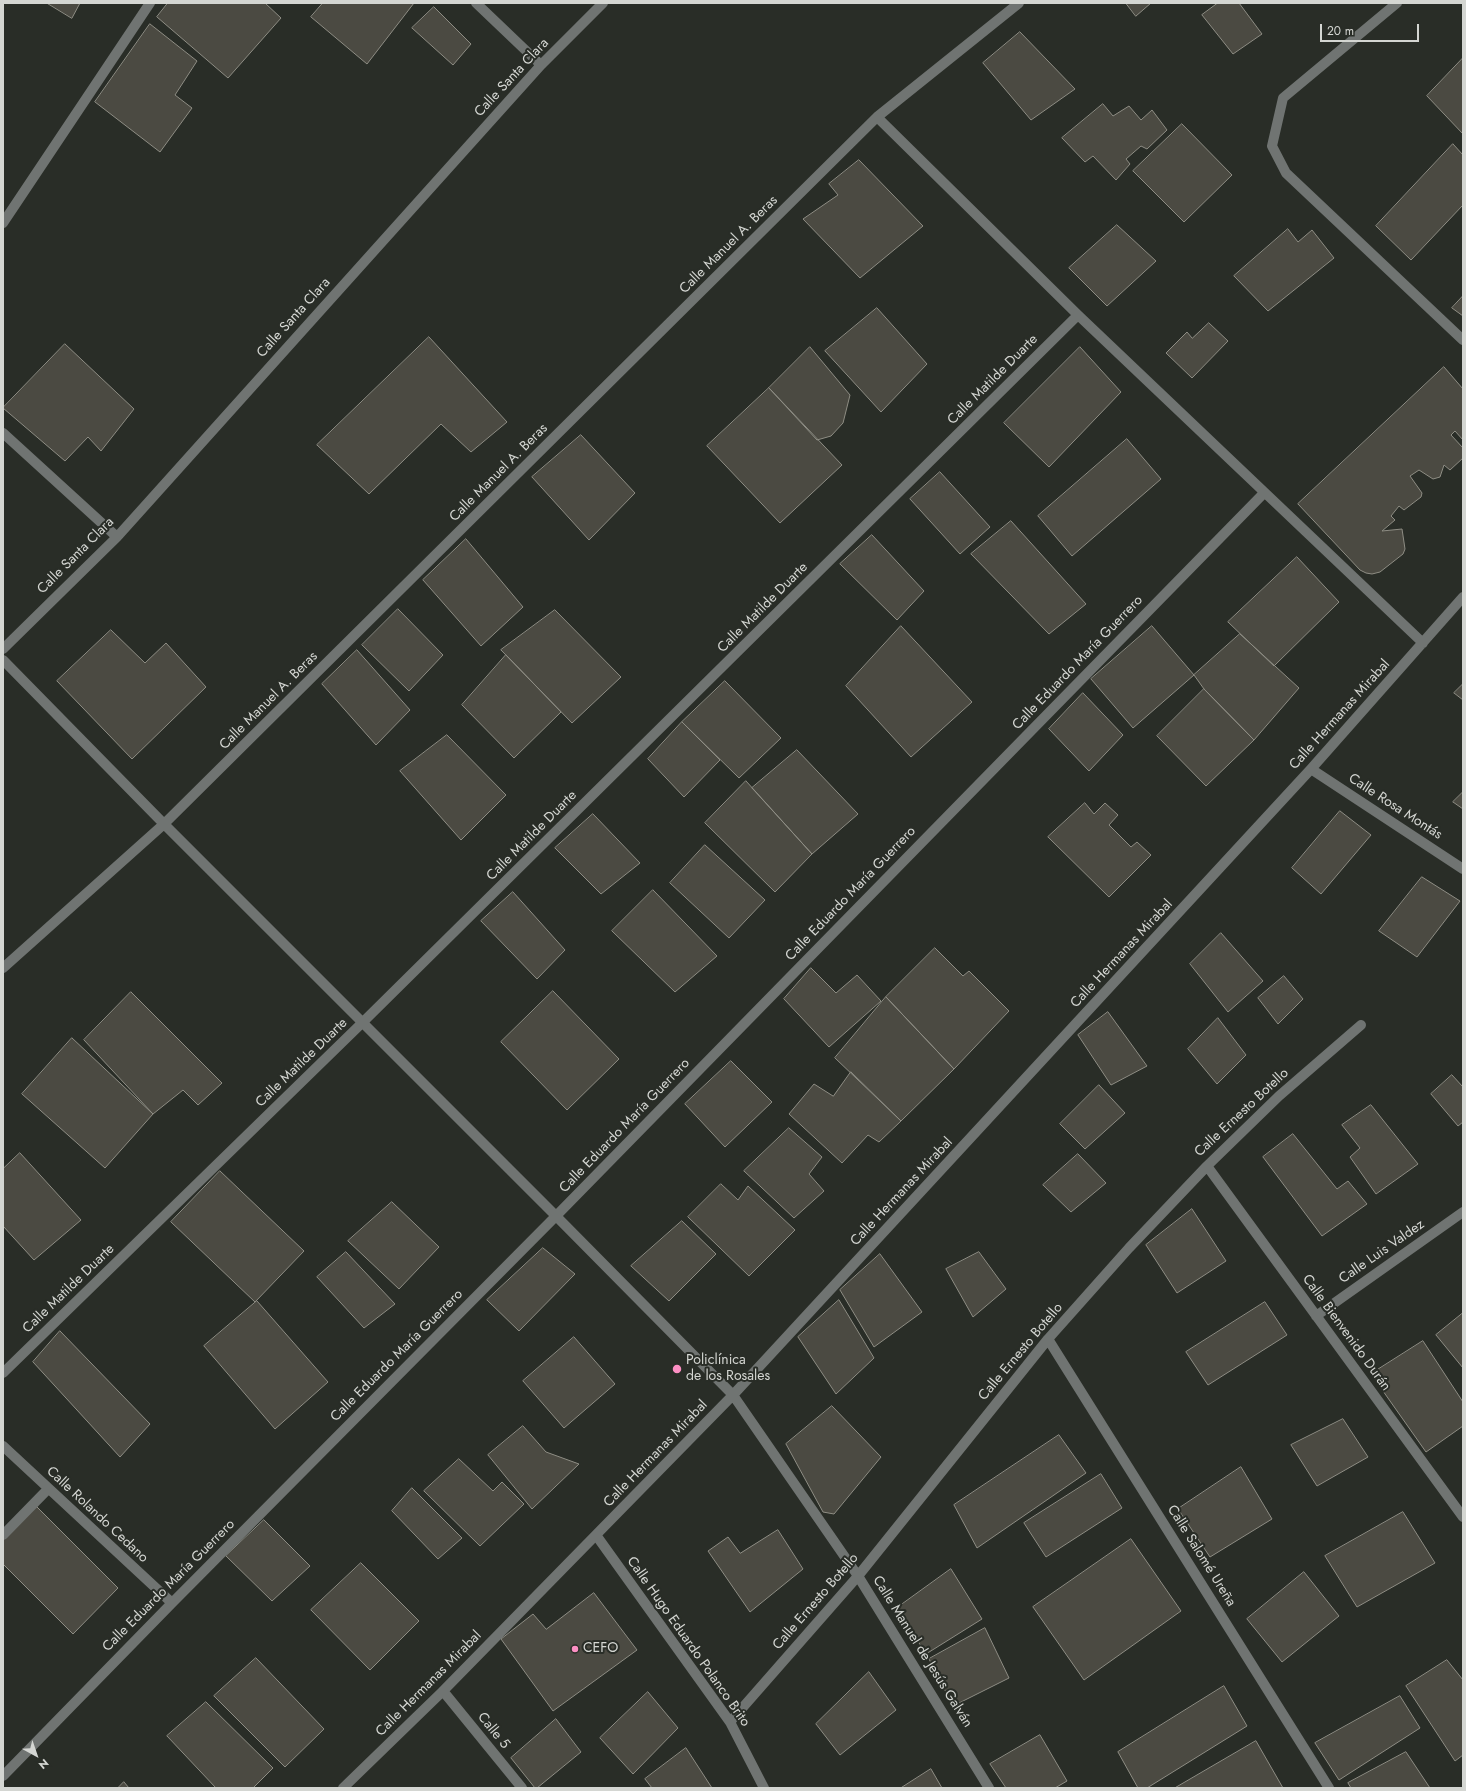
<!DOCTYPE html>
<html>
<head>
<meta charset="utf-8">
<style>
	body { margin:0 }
	#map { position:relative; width:1466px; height:1791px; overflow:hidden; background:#292d27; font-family:Jost,sans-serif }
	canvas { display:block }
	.frame { position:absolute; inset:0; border:4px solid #d4d6d2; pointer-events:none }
	.north { position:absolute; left:16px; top:1735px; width:40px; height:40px; -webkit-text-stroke:3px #292d27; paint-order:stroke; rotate:140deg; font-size:11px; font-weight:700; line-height:16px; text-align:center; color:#d4d6d2 }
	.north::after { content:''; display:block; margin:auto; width:14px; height:18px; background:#d4d6d2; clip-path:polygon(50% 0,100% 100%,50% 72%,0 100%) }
	.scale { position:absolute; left:1320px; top:24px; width:99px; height:18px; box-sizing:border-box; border:2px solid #d4d6d2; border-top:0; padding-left:5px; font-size:12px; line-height:14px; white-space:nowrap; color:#d4d6d2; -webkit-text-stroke:3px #292d27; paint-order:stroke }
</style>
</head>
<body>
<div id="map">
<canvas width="1466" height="1791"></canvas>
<div class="frame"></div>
<div class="north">N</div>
<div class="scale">20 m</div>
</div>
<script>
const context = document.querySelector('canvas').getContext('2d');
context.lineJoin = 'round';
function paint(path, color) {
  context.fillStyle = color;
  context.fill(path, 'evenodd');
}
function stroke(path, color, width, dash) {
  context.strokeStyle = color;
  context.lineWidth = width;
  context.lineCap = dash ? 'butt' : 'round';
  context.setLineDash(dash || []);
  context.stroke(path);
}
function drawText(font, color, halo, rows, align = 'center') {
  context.font = font + ' Jost,sans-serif';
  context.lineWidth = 4;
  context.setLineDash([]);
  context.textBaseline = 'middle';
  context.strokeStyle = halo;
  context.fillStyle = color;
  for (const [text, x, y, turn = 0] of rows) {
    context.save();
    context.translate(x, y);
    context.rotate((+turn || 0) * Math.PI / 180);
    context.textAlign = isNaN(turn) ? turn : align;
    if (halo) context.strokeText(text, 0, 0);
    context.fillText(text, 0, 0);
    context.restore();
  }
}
const building = new Path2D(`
	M 47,3 L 80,3 L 72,18 Z
	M 168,3 L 265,3 L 281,18 L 228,78 L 157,17 Z
	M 323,3 L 414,3 L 367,64 L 311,17 Z
	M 1126,3 L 1151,3 L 1136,16 Z
	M 1218,3 L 1239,3 L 1262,34 L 1233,54 L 1202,15 Z
	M 434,7 L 471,44 L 453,65 L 412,28 Z
	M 150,24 L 197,61 L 175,95 L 192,108 L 160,152 L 95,102 Z
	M 1020,32 L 1075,89 L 1031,120 L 983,63 Z
	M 1463,58 L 1463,134 L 1427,96 Z
	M 1103,104 L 1113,116 L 1129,106 L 1141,120 L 1152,110 L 1167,130 L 1147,149 L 1141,146 L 1126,159 L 1130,164 L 1116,180 L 1093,156 L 1085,162 L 1062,138 Z
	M 1182,124 L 1232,175 L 1184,222 L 1133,171 Z
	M 1453,144 L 1463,155 L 1463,205 L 1411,260 L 1376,226 Z
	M 859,160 L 923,226 L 860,278 L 803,219 L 838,195 L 829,184 Z
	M 1117,225 L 1156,261 L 1107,306 L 1069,268 Z
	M 1288,229 L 1298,242 L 1312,230 L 1334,258 L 1268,311 L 1234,276 Z
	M 1463,296 L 1463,316 L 1452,308 Z
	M 877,308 L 927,364 L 881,412 L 825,351 Z
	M 1209,323 L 1228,341 L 1192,378 L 1166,353 L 1187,332 L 1192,338 Z
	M 429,337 L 507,422 L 471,452 L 441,424 L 369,494 L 317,445 Z
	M 65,344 L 134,409 L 101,451 L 88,437 L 65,461 L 3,408 Z
	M 810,347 L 850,395 L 843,423 L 831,436 L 817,440 L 769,388 Z
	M 1080,347 L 1121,392 L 1049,467 L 1004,423 Z
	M 1444,367 L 1463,389 L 1463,440 L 1455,431 L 1451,435 L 1463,448 L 1463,458 L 1450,470 L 1444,465 L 1440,477 L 1433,479 L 1419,470 L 1410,476 L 1422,493 L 1421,497 L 1404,510 L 1399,506 L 1391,516 L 1395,520 L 1382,531 L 1402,529 L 1405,549 L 1403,554 L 1380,572 L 1372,574 L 1366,573 L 1360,570 L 1298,504 Z
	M 769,388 L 842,465 L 780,523 L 707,446 Z
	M 581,435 L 635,493 L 589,540 L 532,477 Z
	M 1127,439 L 1161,479 L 1072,556 L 1038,516 Z
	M 940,472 L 990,527 L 960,554 L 910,499 Z
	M 1011,521 L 1086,604 L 1049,634 L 971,554 Z
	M 872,535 L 924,591 L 897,620 L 840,564 Z
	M 466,539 L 523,607 L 481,646 L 423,580 Z
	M 1297,557 L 1339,602 L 1274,666 L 1228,622 Z
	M 398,609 L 443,655 L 409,691 L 362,645 Z
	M 555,610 L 621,677 L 572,723 L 501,650 Z
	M 901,626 L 972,702 L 911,757 L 846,686 Z
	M 1152,626 L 1194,675 L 1133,728 L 1091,679 Z
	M 111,630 L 145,663 L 166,643 L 206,687 L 132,759 L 57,681 Z
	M 1240,634 L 1299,688 L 1254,740 L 1204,689 L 1194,675 Z
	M 357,650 L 410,710 L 376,745 L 322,684 Z
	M 506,655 L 561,712 L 514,758 L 462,705 Z
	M 725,681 L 781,738 L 739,778 L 682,722 Z
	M 1463,684 L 1463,700 L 1454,693 Z
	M 1204,689 L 1254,740 L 1206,786 L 1157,736 Z
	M 1083,693 L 1123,735 L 1089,771 L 1049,729 Z
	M 682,722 L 720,760 L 684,797 L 648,759 Z
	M 447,735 L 506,795 L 461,840 L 400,771 Z
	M 797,750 L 858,814 L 812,854 L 752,788 Z
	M 746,781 L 812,854 L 775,892 L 705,823 Z
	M 1463,792 L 1463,809 L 1453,802 Z
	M 1085,803 L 1094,814 L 1105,803 L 1118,815 L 1109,825 L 1131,847 L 1137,842 L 1151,855 L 1109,897 L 1048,837 Z
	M 1340,811 L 1371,835 L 1321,894 L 1292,868 Z
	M 593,814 L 640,863 L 601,894 L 555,848 Z
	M 705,845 L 765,900 L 729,938 L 670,883 Z
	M 1422,877 L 1460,901 L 1417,957 L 1379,931 Z
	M 653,890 L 717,956 L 675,992 L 612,931 Z
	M 513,892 L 565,950 L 537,979 L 481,921 Z
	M 1221,933 L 1263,981 L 1228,1012 L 1190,964 Z
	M 935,948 L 963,976 L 969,971 L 1009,1011 L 954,1069 L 886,997 Z
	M 811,968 L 836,993 L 857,975 L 881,1001 L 829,1047 L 784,999 Z
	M 1284,976 L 1303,999 L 1278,1024 L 1258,998 Z
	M 553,991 L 619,1059 L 567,1110 L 501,1042 Z
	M 131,992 L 222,1083 L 198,1105 L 183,1090 L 153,1114 L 84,1040 Z
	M 886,997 L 954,1069 L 901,1121 L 835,1058 Z
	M 1108,1012 L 1147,1066 L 1111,1085 L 1078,1035 Z
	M 1218,1018 L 1246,1055 L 1217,1084 L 1188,1049 Z
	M 72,1038 L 153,1114 L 105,1168 L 22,1094 Z
	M 731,1061 L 772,1102 L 725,1147 L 685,1104 Z
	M 851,1072 L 901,1121 L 879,1142 L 868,1135 L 842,1163 L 789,1114 L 814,1084 L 833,1096 Z
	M 1452,1075 L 1463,1087 L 1463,1122 L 1458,1126 L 1431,1094 Z
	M 1099,1085 L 1125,1113 L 1085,1149 L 1060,1124 Z
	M 1371,1105 L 1418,1164 L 1376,1194 L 1350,1157 L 1360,1148 L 1342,1125 Z
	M 789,1128 L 822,1157 L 809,1174 L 824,1191 L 794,1218 L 744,1171 Z
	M 1293,1134 L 1337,1189 L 1348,1181 L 1367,1204 L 1322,1236 L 1263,1157 Z
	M 20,1153 L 81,1220 L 34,1260 L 3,1226 L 3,1169 Z
	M 1078,1154 L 1106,1183 L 1071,1212 L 1043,1185 Z
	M 220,1171 L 304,1251 L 255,1302 L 171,1222 Z
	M 721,1184 L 738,1200 L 748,1186 L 795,1230 L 749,1276 L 688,1217 Z
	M 392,1202 L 439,1247 L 399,1289 L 348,1241 Z
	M 1192,1209 L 1226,1261 L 1177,1293 L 1146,1245 Z
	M 682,1221 L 716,1254 L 669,1301 L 631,1266 Z
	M 543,1248 L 575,1274 L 519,1331 L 487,1300 Z
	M 346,1252 L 395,1304 L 364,1328 L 317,1277 Z
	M 979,1252 L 1006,1289 L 973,1317 L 946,1269 Z
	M 880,1254 L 922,1312 L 874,1347 L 840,1290 Z
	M 839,1300 L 874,1358 L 836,1394 L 798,1337 Z
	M 257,1301 L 328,1382 L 275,1429 L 204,1346 Z
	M 1265,1302 L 1287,1335 L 1208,1385 L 1186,1352 Z
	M 1463,1313 L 1463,1368 L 1436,1335 Z
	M 60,1331 L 150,1424 L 120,1457 L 33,1362 Z
	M 574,1337 L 615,1384 L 564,1428 L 523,1381 Z
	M 1423,1341 L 1463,1402 L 1463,1426 L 1426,1452 L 1371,1374 Z
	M 832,1406 L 881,1457 L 834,1514 L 823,1512 L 786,1444 Z
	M 1343,1419 L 1368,1457 L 1317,1486 L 1291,1445 Z
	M 523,1426 L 546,1452 L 579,1464 L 532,1509 L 488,1455 Z
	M 1059,1435 L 1086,1473 L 977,1548 L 954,1505 Z
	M 459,1459 L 493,1491 L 502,1482 L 524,1504 L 480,1546 L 424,1491 Z
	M 1241,1467 L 1272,1519 L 1210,1557 L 1178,1509 Z
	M 1101,1474 L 1122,1508 L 1046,1557 L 1024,1523 Z
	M 412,1488 L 462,1538 L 438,1559 L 392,1511 Z
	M 35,1505 L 118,1588 L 73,1634 L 3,1564 L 3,1537 Z
	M 1403,1512 L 1435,1563 L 1357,1607 L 1325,1556 Z
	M 264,1520 L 310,1566 L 272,1601 L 226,1556 Z
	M 778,1530 L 803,1569 L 750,1612 L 708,1551 L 728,1537 L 740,1553 Z
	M 1131,1539 L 1181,1611 L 1084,1680 L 1033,1607 Z
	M 361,1563 L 419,1621 L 370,1670 L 311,1610 Z
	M 951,1569 L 982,1619 L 926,1654 L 897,1608 Z
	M 1304,1572 L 1339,1616 L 1282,1662 L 1247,1619 Z
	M 594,1593 L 637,1650 L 553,1711 L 501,1639 L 533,1614 L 546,1629 Z
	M 985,1628 L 1009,1678 L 953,1706 L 929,1659 Z
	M 256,1658 L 324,1729 L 285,1767 L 214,1696 Z
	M 1447,1660 L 1463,1680 L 1463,1755 L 1455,1761 L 1406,1686 Z
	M 869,1672 L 896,1710 L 840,1755 L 816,1724 Z
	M 1224,1686 L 1247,1726 L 1147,1788 L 1138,1788 L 1118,1752 Z
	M 648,1692 L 678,1728 L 633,1774 L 600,1738 Z
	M 1400,1696 L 1420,1728 L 1339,1780 L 1315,1743 Z
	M 206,1702 L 273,1768 L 253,1788 L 216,1788 L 167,1736 Z
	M 556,1719 L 581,1752 L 537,1788 L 535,1788 L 511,1758 Z
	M 1040,1735 L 1067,1781 L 1055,1788 L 1006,1788 L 990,1764 Z
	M 1256,1741 L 1283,1788 L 1175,1788 Z
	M 686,1748 L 712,1788 L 652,1788 L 645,1779 Z
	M 1406,1752 L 1430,1788 L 1351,1788 L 1348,1783 Z
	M 931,1769 L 942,1788 L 901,1788 Z
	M 124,1782 L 129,1788 L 118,1788 Z`);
paint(building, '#4b4a42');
stroke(building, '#8e8d84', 1);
stroke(new Path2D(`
	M 476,3 L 541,65
	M 1397,3 L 1283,98 L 1272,146 L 1286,173 L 1463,340
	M 877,117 L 1078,315 L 1423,643
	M 3,223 L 150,3
	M 3,433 L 117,537
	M 3,649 L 117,537 L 541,65 L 603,3
	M 3,660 L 164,824 L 556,1216 L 733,1395 L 858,1576 L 989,1788
	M 1311,769 L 1463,869
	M 3,968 L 164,824 L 877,117 L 1019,3
	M 1207,1166 L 1463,1517
	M 1316,1316 L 1463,1212
	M 1048,1339 L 1329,1788
	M 3,1373 L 363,1022 L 1078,315
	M 3,1446 L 172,1603
	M 3,1535 L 48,1489
	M 596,1535 L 730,1722 L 764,1788
	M 443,1691 L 522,1788
	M 730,1722 L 858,1576 L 1048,1339 L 1129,1248 L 1207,1166 L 1279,1096 L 1361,1025
	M 3,1776 L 172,1603 L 556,1216 L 1264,493
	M 343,1788 L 443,1691 L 733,1395 L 1311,769 L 1463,597`), '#707472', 10);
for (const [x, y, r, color] of [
	[677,1369,5,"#fc8fc3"],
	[575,1649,4,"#fc8fc3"]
]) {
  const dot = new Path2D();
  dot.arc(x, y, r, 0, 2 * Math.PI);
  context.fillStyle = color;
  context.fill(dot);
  stroke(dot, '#292d27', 1.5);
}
drawText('14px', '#d4d6d2', '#292d27', [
	["Calle Santa Clara",512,78,-47],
	["Calle Manuel A. Beras",729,245,-45],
	["Calle Santa Clara",294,318,-48],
	["Calle Matilde Duarte",993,380,-45],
	["Calle Manuel A. Beras",499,473,-45],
	["Calle Santa Clara",76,556,-45],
	["Calle Matilde Duarte",763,608,-45],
	["Calle Eduardo María Guerrero",1078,663,-46],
	["Calle Manuel A. Beras",269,701,-45],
	["Calle Hermanas Mirabal",1340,715,-48],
	["Calle Rosa Montás",1395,807,33],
	["Calle Matilde Duarte",532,836,-45],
	["Calle Eduardo María Guerrero",851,894,-46],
	["Calle Hermanas Mirabal",1122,954,-47],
	["Calle Matilde Duarte",302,1063,-44],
	["Calle Ernesto Botello",1242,1113,-43],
	["Calle Eduardo María Guerrero",625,1126,-46],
	["Calle Hermanas Mirabal",902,1192,-47],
	["Calle Luis Valdez",1382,1252,-35],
	["Calle Matilde Duarte",69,1289,-44],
	["Calle Bienvenido Durán",1346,1333,54],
	["Calle Ernesto Botello",1021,1352,-50],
	["Calle Eduardo María Guerrero",397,1356,-45],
	["Calle Hermanas Mirabal",656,1454,-46],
	["Calle Rolando Cedano",97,1515,43],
	["Calle Salomé Ureña",1201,1556,58],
	["Calle Eduardo María Guerrero",169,1586,-45],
	["Calle Ernesto Botello",816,1602,-49],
	["Calle Hugo Eduardo Polanco Brito",688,1642,55],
	["Calle Manuel de Jesús Galván",922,1652,58],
	["Calle Hermanas Mirabal",429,1684,-45],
	["Calle 5",493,1731,51]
]);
drawText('14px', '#d4d6d2', '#292d27', [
	["Policlínica",686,1361],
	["de los Rosales",686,1377],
	["CEFO",583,1649]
], 'left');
</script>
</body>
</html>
